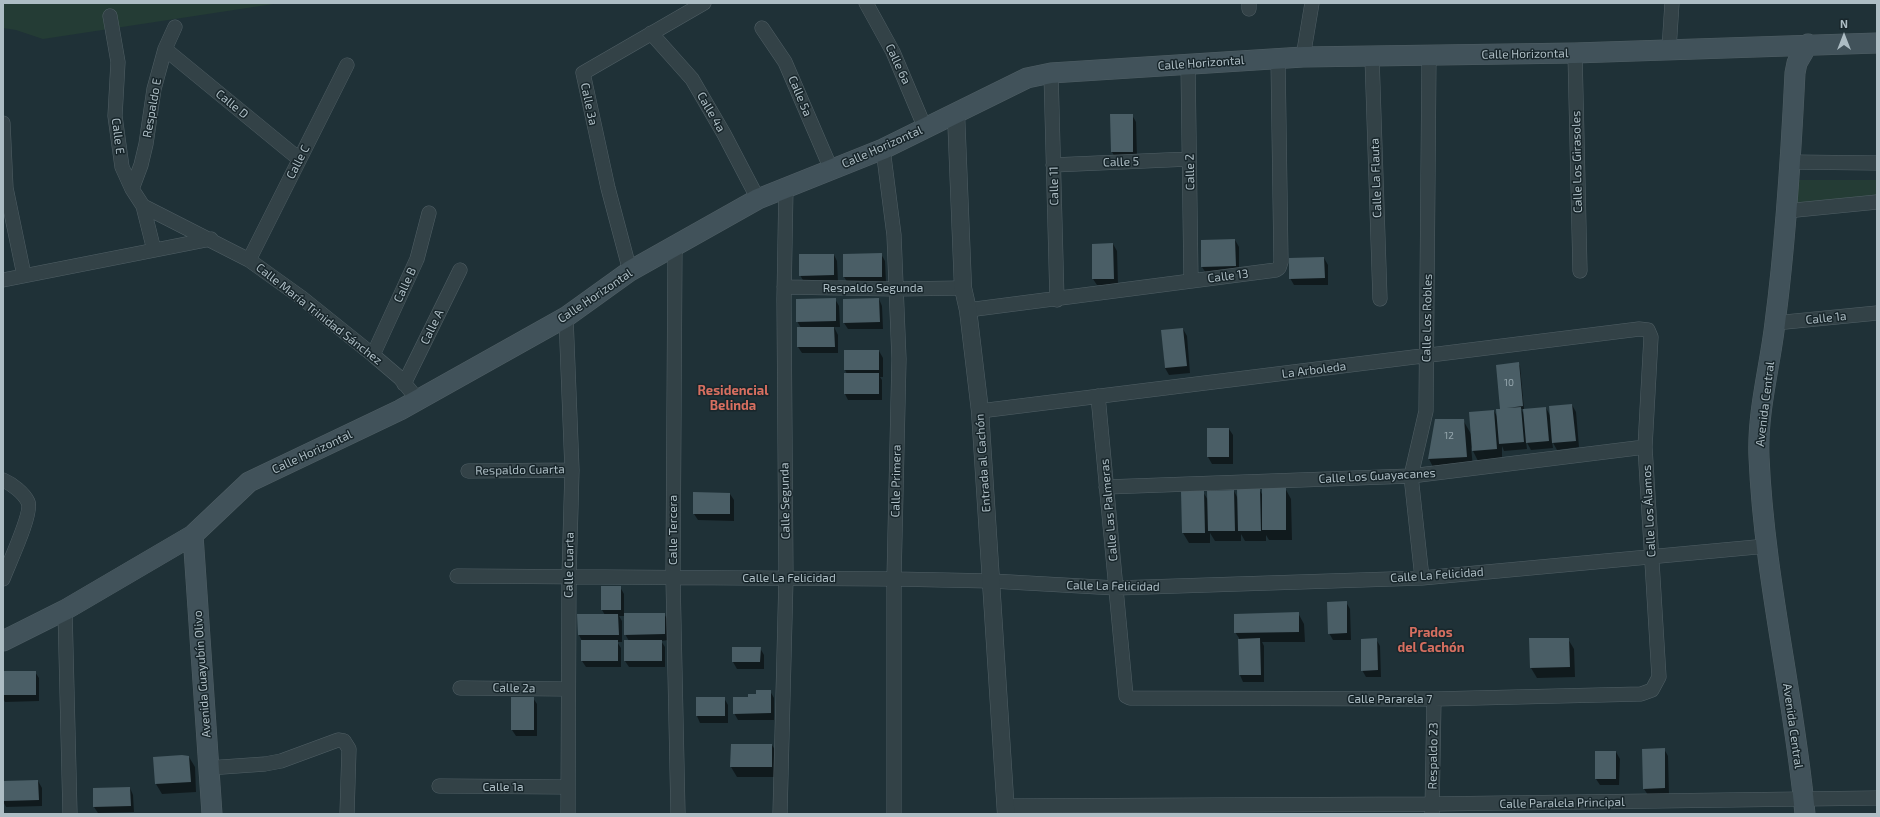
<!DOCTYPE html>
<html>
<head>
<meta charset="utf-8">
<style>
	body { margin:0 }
	#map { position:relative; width:1880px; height:817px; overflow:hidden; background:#1f3137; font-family:"Exo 2",sans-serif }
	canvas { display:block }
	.frame { position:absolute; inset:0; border:4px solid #adbdc4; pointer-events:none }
	.north { position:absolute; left:1824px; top:16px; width:40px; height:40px; -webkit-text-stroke:3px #18262b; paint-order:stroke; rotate:0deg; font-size:11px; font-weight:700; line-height:16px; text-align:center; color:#adbdc4 }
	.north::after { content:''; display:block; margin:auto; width:14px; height:18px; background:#adbdc4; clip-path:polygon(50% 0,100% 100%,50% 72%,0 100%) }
</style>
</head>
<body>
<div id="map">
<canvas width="1880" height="817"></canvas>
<div class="frame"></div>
<div class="north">N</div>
</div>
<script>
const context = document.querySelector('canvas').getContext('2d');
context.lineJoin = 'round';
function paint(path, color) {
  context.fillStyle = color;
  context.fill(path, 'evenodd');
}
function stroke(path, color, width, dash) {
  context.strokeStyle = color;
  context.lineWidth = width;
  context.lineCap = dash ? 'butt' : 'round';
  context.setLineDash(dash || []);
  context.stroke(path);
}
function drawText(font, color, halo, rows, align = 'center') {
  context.font = font + ' "Exo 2",sans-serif';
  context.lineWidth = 3;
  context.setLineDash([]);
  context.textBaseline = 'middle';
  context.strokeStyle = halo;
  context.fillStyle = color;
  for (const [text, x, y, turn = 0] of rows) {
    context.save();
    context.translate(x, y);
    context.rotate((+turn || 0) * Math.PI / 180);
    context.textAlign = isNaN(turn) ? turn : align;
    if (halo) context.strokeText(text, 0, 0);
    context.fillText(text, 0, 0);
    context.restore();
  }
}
paint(new Path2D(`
	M 3,3 L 280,3 L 43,39 L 16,30 L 3,28 Z
	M 1798,180 L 1877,180 L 1877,207 L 1794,215 Z`), '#243c35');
paint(new Path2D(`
	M 1132,115 L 1136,122 L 1137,158 L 1116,159 L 1112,152 Z
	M 1235,240 L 1239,247 L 1239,273 L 1206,273 L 1202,267 Z
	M 1113,244 L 1117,251 L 1118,285 L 1097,285 L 1093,279 Z
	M 881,254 L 885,261 L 886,283 L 848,283 L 844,277 Z
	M 834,255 L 837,261 L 838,282 L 804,282 L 800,275 Z
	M 1324,258 L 1328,265 L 1328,285 L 1294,285 L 1290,278 Z
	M 835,299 L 839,306 L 840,327 L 834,327 L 838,335 L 838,353 L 802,353 L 798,347 L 801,328 L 797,321 Z
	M 879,299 L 882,306 L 883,329 L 848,329 L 844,323 Z
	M 1183,329 L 1187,336 L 1190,373 L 1169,375 L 1165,368 L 1162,331 Z
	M 845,351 L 879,351 L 883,358 L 883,377 L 880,377 L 882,380 L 882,400 L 848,400 L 845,394 L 847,374 L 845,370 Z
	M 1518,363 L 1520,366 L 1524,409 L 1521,409 L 1525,416 L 1546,408 L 1551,417 L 1572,405 L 1576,412 L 1579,447 L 1557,450 L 1552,441 L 1553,448 L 1531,450 L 1526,441 L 1527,449 L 1504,451 L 1502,446 L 1502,459 L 1478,461 L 1471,447 L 1473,467 L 1434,469 L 1429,459 L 1463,420 L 1471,434 L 1494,411 L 1498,418 Z
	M 1229,429 L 1233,435 L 1233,464 L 1212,464 L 1208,457 Z
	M 1285,488 L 1291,499 L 1292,540 L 1269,540 L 1266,535 L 1266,541 L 1245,541 L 1241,534 L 1241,541 L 1215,541 L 1210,533 L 1210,543 L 1189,543 L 1183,533 L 1182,492 L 1203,492 L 1208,500 L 1234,491 L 1238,499 L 1259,489 L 1263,496 Z
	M 730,494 L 734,500 L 734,521 L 698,520 L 694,514 Z
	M 620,587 L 624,594 L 624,614 L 664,614 L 668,620 L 668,640 L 661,641 L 665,647 L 665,667 L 629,667 L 625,661 L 629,641 L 625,634 L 625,616 L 619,616 L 622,621 L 622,642 L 617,642 L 621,648 L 621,667 L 586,667 L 582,661 L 582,641 L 579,635 L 605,615 L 602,610 Z
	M 1346,602 L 1350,609 L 1351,640 L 1333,640 L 1329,633 Z
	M 1298,613 L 1304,624 L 1305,642 L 1262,642 L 1264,646 L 1264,682 L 1243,682 L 1240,675 L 1239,638 L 1235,632 Z
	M 1376,639 L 1380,646 L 1381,677 L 1366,677 L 1362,670 Z
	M 1568,639 L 1574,649 L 1575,677 L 1537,678 L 1531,668 Z
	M 760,648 L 764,655 L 764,669 L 737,669 L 733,662 Z
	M 3,672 L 35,672 L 39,678 L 39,701 L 5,702 L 3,698 Z
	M 770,691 L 774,698 L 774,720 L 738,720 L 734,713 L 749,698 Z
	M 533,698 L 537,704 L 537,736 L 516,736 L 512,730 Z
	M 697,698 L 724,698 L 728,705 L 728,723 L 700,723 L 697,716 Z
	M 772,745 L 778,755 L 778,777 L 737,777 L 731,767 Z
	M 1664,749 L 1668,756 L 1669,795 L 1648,795 L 1644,789 Z
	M 1616,752 L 1620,759 L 1619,785 L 1600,785 L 1596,779 Z
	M 189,757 L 195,767 L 196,792 L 162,794 L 156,784 Z
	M 38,781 L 42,788 L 42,806 L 6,807 L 3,801 L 3,782 Z
	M 130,788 L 133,795 L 134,812 L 98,813 L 94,807 Z`), '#0007');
paint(new Path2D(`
	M 1110,114 L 1133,114 L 1133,152 L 1111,152 Z
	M 1235,239 L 1236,266 L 1201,267 L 1201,240 Z
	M 1113,243 L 1114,279 L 1092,279 L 1092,244 Z
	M 882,253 L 882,277 L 843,277 L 843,254 Z
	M 799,254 L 834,254 L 834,275 L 799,276 Z
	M 1324,257 L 1325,278 L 1289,279 L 1289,258 Z
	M 836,298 L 836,321 L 796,322 L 796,299 Z
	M 879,298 L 880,322 L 843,323 L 843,299 Z
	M 797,327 L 834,327 L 835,347 L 797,347 Z
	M 1183,328 L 1187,366 L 1165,368 L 1161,330 Z
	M 844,350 L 879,350 L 879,370 L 844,370 Z
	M 1519,362 L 1523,406 L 1507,408 L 1521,407 L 1524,442 L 1499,444 L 1496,409 L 1500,409 L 1496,365 Z
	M 844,373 L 879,373 L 879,394 L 844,394 Z
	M 1572,404 L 1576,441 L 1552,443 L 1549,406 Z
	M 1546,407 L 1549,441 L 1526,443 L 1523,409 Z
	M 1494,410 L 1497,449 L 1472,451 L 1469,412 Z
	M 1435,419 L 1464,419 L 1467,457 L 1428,459 Z
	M 1207,428 L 1229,428 L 1229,457 L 1207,457 Z
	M 1286,487 L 1286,530 L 1262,530 L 1262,488 Z
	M 1260,488 L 1261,531 L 1238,531 L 1237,489 Z
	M 1234,490 L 1235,531 L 1208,531 L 1207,491 Z
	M 1181,491 L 1204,491 L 1205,533 L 1182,533 Z
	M 693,492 L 730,493 L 730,514 L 693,514 Z
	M 601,586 L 621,586 L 621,610 L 601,610 Z
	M 1347,601 L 1347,633 L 1328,634 L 1327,602 Z
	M 1299,612 L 1299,632 L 1234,633 L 1234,614 Z
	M 624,613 L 665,613 L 665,634 L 624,635 Z
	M 577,614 L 618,614 L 619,635 L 578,635 Z
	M 1260,638 L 1261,675 L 1239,675 L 1238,639 Z
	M 1377,638 L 1378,670 L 1361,671 L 1361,639 Z
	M 1529,638 L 1569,638 L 1570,667 L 1530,668 Z
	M 581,640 L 618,640 L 618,661 L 581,661 Z
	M 624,640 L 662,640 L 662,661 L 624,661 Z
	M 732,647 L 761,647 L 760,662 L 732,662 Z
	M 3,671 L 36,671 L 36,695 L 3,695 Z
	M 756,690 L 771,690 L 771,713 L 733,714 L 733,697 L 748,697 L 748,694 L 756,694 Z
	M 511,697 L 534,697 L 534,730 L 511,730 Z
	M 696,697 L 725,697 L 725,716 L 696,716 Z
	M 731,744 L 772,744 L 772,767 L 730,767 Z
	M 1665,748 L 1665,788 L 1643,789 L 1642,749 Z
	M 1595,751 L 1616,751 L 1616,779 L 1595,779 Z
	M 182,755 L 189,756 L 191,782 L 155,784 L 153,757 Z
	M 38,780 L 39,800 L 3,801 L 3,781 Z
	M 130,787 L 131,806 L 93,807 L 93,788 Z`), '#4a5e66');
const minor = new Path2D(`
	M 866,3 L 893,52 L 925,128
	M 1249,3 L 1249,9
	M 110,16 L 118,62 L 115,116 L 122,167 L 132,189 L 143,206 L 154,250
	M 762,28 L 785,62 L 831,169
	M 651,33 L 692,79 L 724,134 L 758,199
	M 165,49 L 299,159
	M 1669,49 L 1672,3
	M 1575,53 L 1580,271
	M 1303,57 L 1312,3
	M 1372,57 L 1380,299
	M 1188,64 L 1191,281
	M 1051,73 L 1057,300
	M 3,123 L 6,188 L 24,275
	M 883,149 L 894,235 L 899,359 L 894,579 L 894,814
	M 1790,162 L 1877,163
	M 1053,165 L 1189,159
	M 132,189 L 141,165 L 146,144 L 154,89 L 165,49 L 175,27
	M 143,206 L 249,260 L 302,298 L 373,355 L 400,378 L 418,400
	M 1786,211 L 1877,202
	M 675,246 L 673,578 L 678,814
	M 249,260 L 347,65
	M 630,271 L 608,188 L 583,73 L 704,3
	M 3,280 L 211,239
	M 784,287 L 896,289 L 963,288
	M 968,310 L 1276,270 L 1279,268 L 1281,262 L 1278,58
	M 566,317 L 572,470 L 569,577 L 568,814
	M 1775,323 L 1877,313
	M 373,355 L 417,259 L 429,213
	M 404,384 L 460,270
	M 980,411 C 1199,383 1419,357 1639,329 L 1648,330 L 1651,337 L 1645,447 L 1659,677 L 1652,690 L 1641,694 L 1434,699 L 1130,698 L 1126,696 L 1098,396
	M 468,471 L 572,470
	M 3,480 C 12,484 24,493 28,502 C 33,513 8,565 3,579
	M 1106,487 L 1411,476 L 1645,447
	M 457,576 L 894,579 L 992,581 L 1116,588 L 1422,578 L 1767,546
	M 1422,578 L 1411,476 L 1426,411 L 1429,56
	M 65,610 L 70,814
	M 460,688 L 568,689
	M 208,768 L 265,764 L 281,761 L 338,740 L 344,741 L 349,749 L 347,814
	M 439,786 L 568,787
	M 1006,806 L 1432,804 L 1877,798
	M 1432,813 L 1434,699
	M 780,814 L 786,578 L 784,299 L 786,187`);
const tertiary = new Path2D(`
	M 956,113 L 963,288 L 968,310 L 980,411 L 1006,814`);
const secondary = new Path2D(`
	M 193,535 L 212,814
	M 3,641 L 65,610 L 193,535 L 249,482 L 400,410 L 566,317 L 630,271 L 758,199 L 883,149 L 1027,78 L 1051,73 L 1303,57 L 1575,53 L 1877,43
	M 1805,814 C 1794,695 1764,577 1759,457 C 1757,412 1770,367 1775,323 C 1786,240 1791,156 1795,73 L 1797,63 L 1808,44`);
stroke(minor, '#505f65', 15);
stroke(tertiary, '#505f65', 18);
stroke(secondary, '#505f65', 21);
stroke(minor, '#334247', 14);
stroke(tertiary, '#334247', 17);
stroke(secondary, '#41525a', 20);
drawText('10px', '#94a5ac', null, [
	["10",1509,383],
	["12",1449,436]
]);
drawText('12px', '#adbdc4', '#18262b', [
	["Calle Horizontal",1525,54,-1],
	["Calle Horizontal",1201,63,-4],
	["Calle 6a",898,64,65],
	["Calle 5a",800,96,67],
	["Calle D",232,104,39],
	["Calle 3a",589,104,78],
	["Respaldo E",152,108,-80],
	["Calle 4a",711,112,60],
	["Calle E",118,136,83],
	["Calle Horizontal",882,147,-24],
	["Calle C",298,162,-63],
	["Calle 5",1121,162,-2],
	["Calle Los Girasoles",1577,162,-91],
	["Calle 2",1190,172,-91],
	["Calle La Flauta",1376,178,-92],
	["Calle 11",1054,186,-91],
	["Calle 13",1228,276,-7],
	["Calle B",405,285,-65],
	["Respaldo Segunda",873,288],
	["Calle Horizontal",595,296,-34],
	["Calle María Trinidad Sánchez",319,314,38],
	["Calle Los Robles",1427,318,-89],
	["Calle 1a",1826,318,-6],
	["Calle A",432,327,-64],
	["La Arboleda",1314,370,-7],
	["Avenida Central",1765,404,-83],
	["Calle Horizontal",312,452,-25],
	["Entrada al Cachón",983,463,-94],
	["Respaldo Cuarta",520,470,-1],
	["Calle Los Guayacanes",1377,476,-3],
	["Calle Primera",896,481,-89],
	["Calle Segunda",785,501,-91],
	["Calle Las Palmeras",1109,510,-95],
	["Calle Los Álamos",1649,511,-93],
	["Calle Tercera",673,530,-90],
	["Calle Cuarta",569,565,-89],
	["Calle La Felicidad",1437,575,-4],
	["Calle La Felicidad",789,578],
	["Calle La Felicidad",1113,586,1],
	["Avenida Guayubín Olivo",202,674,-94],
	["Calle 2a",514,688,1],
	["Calle Pararela 7",1390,699],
	["Avenida Central",1793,726,82],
	["Respaldo 23",1433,756,-89],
	["Calle 1a",503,787],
	["Calle Paralela Principal",1562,803,-1]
]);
drawText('bold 13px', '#d66f60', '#18262b', [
	["Residencial",733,391],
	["Belinda",733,406],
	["Prados",1431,633],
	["del Cachón",1431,648]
]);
</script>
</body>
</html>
